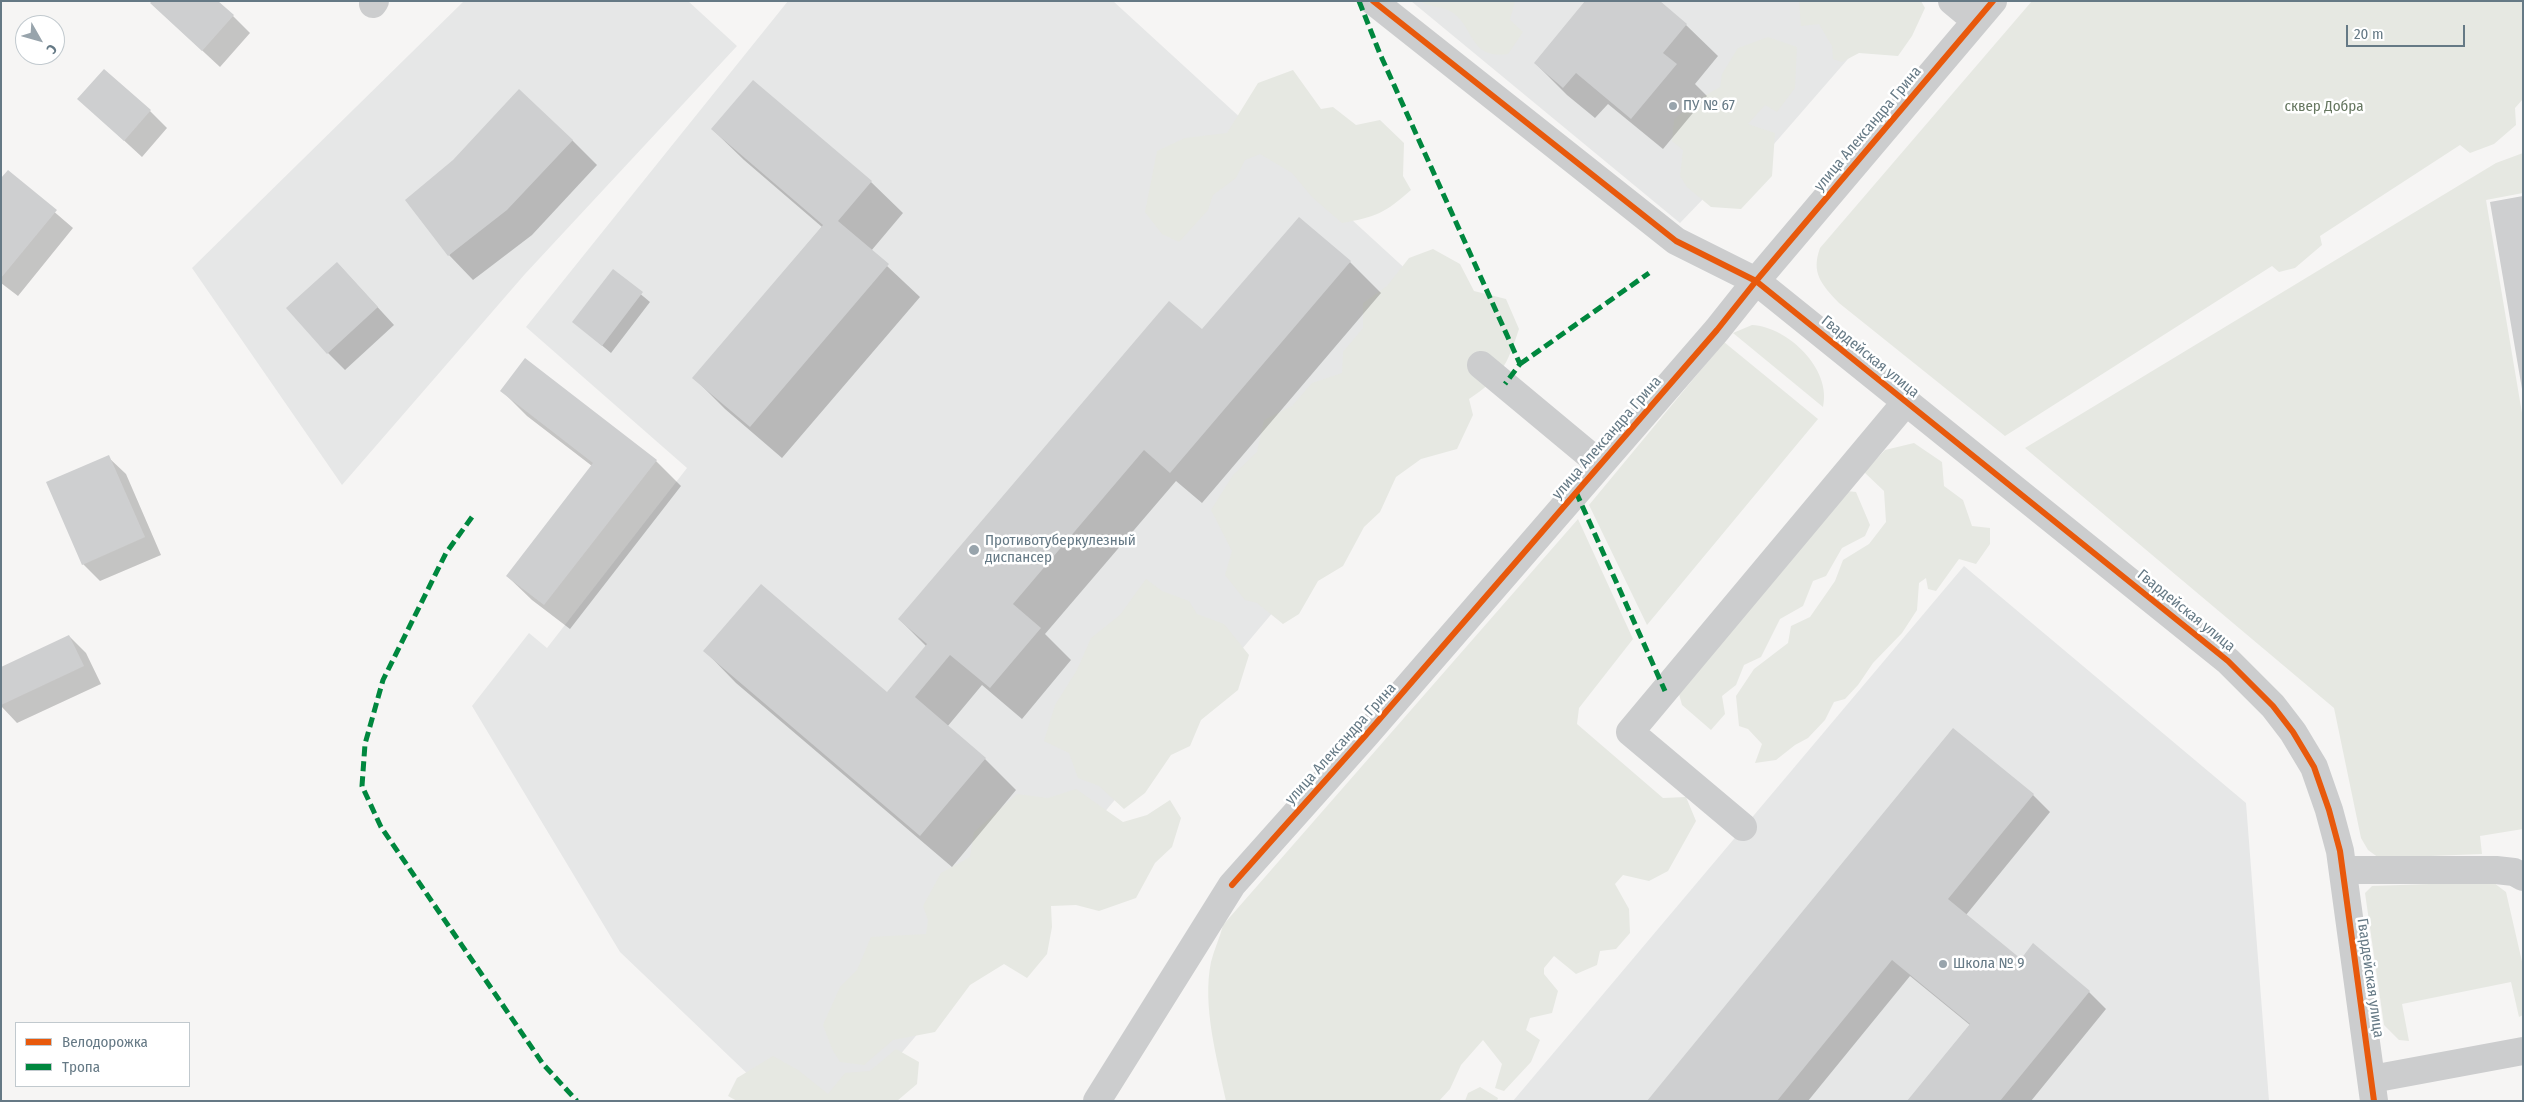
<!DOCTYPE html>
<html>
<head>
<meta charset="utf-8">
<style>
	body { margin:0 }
	#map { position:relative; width:2524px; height:1102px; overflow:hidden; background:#f6f5f4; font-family:"Fira Sans Condensed",sans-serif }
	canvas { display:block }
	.frame { position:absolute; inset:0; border:2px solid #657985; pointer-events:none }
	.legend { position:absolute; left:15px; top:1022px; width:175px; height:65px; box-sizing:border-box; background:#fff; border:1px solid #c1c9ce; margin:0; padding:6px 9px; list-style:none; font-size:15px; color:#657985 }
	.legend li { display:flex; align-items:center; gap:10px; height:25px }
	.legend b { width:25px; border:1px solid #c1c9ce }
	.north { position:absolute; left:15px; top:15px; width:50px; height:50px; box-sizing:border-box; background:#fff; border:1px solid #c1c9ce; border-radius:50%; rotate:128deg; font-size:14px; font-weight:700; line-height:20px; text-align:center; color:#657985 }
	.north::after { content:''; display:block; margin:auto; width:18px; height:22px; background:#98a4ac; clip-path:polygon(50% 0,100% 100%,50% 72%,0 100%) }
	.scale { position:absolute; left:2346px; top:25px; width:119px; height:22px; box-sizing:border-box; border:2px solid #657985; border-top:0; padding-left:6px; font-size:15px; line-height:18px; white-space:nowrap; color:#657985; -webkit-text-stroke:4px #fff; paint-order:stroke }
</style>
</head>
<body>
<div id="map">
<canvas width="2524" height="1102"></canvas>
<div class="frame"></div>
<ul class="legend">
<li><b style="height:6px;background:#e8590c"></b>Велодорожка</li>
<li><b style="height:6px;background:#00873e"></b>Тропа</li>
</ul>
<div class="north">С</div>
<div class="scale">20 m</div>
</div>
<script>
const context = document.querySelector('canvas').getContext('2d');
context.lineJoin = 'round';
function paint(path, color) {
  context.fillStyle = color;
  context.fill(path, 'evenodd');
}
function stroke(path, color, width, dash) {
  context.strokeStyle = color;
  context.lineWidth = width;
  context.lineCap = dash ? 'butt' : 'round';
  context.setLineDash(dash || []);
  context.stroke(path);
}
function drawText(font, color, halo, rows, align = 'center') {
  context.font = font + ' "Fira Sans Condensed",sans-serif';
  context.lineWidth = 5;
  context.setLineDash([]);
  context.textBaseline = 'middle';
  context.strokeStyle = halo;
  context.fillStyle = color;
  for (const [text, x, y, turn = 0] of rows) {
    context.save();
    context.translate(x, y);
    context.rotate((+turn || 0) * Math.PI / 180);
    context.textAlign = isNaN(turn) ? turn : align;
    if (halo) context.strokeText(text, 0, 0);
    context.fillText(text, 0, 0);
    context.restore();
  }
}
paint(new Path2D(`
	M 464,1 L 688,1 L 737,46 L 525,274 L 342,485 L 192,268 Z
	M 788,1 L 1113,1 L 1494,350 L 861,1101 L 776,1101 L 620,952 L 472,706 L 529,633 L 547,648 L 687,468 L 526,327 Z
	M 1411,1 L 1872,1 L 1887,14 L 1721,205 L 1705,197 L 1680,223 Z
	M 1964,566 L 2246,803 L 2269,1101 L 1513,1101 Z`), '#e6e7e7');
paint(new Path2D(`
	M 1420,1 L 1515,1 L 1510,20 L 1523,32 L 1508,54 C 1468,60 1475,25 1450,11 C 1441,6 1428,7 1420,1 Z
	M 1799,1 L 1921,1 L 1925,8 L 1912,36 L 1898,56 L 1859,53 L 1842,62 L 1833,59 L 1832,46 L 1819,24 L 1801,26 Z
	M 2032,1 L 2523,1 L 2523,99 L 2515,108 L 2516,125 L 2494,144 L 2470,153 L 2460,145 L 2320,236 L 2322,245 L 2295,268 L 2279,272 L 2272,266 L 2005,436 L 1839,303 C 1821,284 1811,273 1820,248 Z
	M 1768,37 L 1797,47 L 1795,88 L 1777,112 L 1765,105 L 1748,124 L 1775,133 L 1772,176 L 1741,209 L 1711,207 L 1687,187 L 1680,176 L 1683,150 L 1672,141 L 1674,119 L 1699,99 L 1720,87 L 1722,74 L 1738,48 Z
	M 1293,70 L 1321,109 L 1333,107 L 1356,125 L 1380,120 L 1404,143 L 1403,176 L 1411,190 C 1385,213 1376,217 1342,223 L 1312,197 L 1292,173 L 1260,154 L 1245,160 L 1236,178 L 1213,195 L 1208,210 L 1179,242 L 1162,234 L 1145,212 L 1157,151 L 1185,138 L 1227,133 L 1258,83 Z
	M 2523,153 L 2523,193 L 2486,200 L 2523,419 L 2523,829 L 2480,836 L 2482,854 L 2379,858 L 2368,850 L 2361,838 L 2334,708 L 2025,448 L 2496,163 Z
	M 1433,249 L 1460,264 L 1474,291 L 1506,299 L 1519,329 C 1507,365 1502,377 1469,399 L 1473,415 L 1457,449 L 1421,459 L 1396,477 L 1380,512 L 1364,527 L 1343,566 L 1318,581 L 1299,614 L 1283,624 L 1257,603 L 1245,600 L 1225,575 L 1232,551 L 1211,510 L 1233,475 L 1257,452 L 1264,420 L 1292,406 L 1312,383 L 1342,373 L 1343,352 L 1363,328 L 1363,303 L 1387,286 L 1409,258 Z
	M 1752,325 C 1788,327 1832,369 1823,407 L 1733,333 Z
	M 1724,342 L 1818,419 L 1647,625 L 1589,505 Z
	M 1914,443 L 1942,462 L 1944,486 L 1963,500 L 1972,526 L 1990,528 L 1990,544 L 1976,564 L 1959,559 L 1936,591 L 1928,589 L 1926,578 L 1919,583 L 1917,610 L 1902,633 L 1873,663 L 1858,685 L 1845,699 L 1834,702 L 1825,720 L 1808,738 L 1795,745 L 1776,760 L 1755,763 L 1762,744 L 1748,729 L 1739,726 L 1736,696 L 1754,669 L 1788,643 L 1791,626 L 1810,617 L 1835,581 L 1843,560 L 1869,544 L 1886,522 L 1884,491 L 1864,472 L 1885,450 Z
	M 1838,490 L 1856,492 L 1870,525 L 1865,536 L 1842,548 L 1826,576 L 1813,581 L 1803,606 L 1780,619 L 1761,657 L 1744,665 L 1736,685 L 1722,696 L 1725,714 L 1711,730 L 1682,705 L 1677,687 Z
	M 1578,519 L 1633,639 L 1579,708 L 1577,724 L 1663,798 L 1686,797 L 1696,821 L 1668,871 L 1649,881 L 1623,875 L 1615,884 L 1629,909 L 1630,933 L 1616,949 L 1600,951 L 1597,965 L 1576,974 L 1554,956 L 1544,968 L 1544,974 L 1558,991 L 1552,1013 L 1530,1018 L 1526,1030 L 1540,1040 L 1531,1062 L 1504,1091 L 1495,1088 L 1502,1064 L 1483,1040 L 1461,1065 L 1450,1089 L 1439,1101 L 1226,1101 C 1217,1058 1202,1006 1211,962 C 1214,950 1220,937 1223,925 Z
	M 1146,579 L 1162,591 L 1189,601 L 1197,614 L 1224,624 L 1249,655 L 1238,690 L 1201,720 L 1190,746 L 1171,755 L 1145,793 L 1124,809 L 1099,786 L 1078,778 L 1069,753 L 1044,741 L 1055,705 L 1077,670 L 1091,638 L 1120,615 Z
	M 1076,789 L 1123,822 L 1147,815 L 1170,800 L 1181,818 L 1172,847 L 1155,863 L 1136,898 L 1099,911 L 1076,905 L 1051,906 L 1052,927 L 1047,954 L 1027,978 L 1004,964 L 970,985 L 935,1032 L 893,1040 L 864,1065 L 840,1062 L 832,1049 L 823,1025 L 840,987 L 857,970 L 871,937 L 926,934 L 928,920 L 923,906 L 941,873 L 970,857 L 974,832 L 1017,794 L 1048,798 Z
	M 2486,882 L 2494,883 L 2506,892 L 2523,966 L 2523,1015 L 2519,1017 L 2511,982 L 2402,1004 L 2409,1041 L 2399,1040 L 2384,1025 L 2365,893 L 2372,886 Z
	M 896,1049 L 919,1062 L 917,1084 L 897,1101 L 737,1101 L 728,1096 L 737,1078 L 773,1056 L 798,1070 L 828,1094 L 845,1073 L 870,1071 Z
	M 1480,1087 L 1498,1098 L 1497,1101 L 1465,1101 L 1468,1093 Z`), '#e6e8e2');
paint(new Path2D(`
	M 1658,1 L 1686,25 L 1718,56 L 1695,84 L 1707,96 L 1663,149 L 1608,104 L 1595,118 L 1567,95 L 1535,63 Z
	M 151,3 L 233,16 L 250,33 L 220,67 Z
	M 753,82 L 871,182 L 903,213 L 871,251 L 920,297 L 782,458 L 725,409 L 694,378 L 822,227 L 744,160 L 712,129 Z
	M 79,99 L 150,111 L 167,128 L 142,157 Z
	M 572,140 L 597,165 L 532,235 L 473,280 L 449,255 Z
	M 8,172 L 73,228 L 18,296 L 1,283 L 1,180 Z
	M 1350,262 L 1381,293 L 1202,503 L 1176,481 L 1045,634 L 1071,660 L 1022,719 L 982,685 L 947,727 L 985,759 L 1016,790 L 952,867 L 736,683 L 705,651 L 887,693 L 927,647 L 899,619 L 1202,331 Z
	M 337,263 L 394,325 L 345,370 L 328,353 Z
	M 613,271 L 650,302 L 611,353 L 574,322 Z
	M 502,391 L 656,461 L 681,486 L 570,629 L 532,600 L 507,576 L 592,466 L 527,416 Z
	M 108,457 L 126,474 L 161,555 L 100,581 L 83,564 Z
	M 69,636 L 86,653 L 101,684 L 17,723 L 1,706 L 1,668 Z
	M 1953,729 L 2033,795 L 2050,812 L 1966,915 L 2021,961 L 2089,992 L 2106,1009 L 2031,1101 L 1908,1101 L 1970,1025 L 1910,976 L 1808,1101 L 1649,1101 Z`), '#0003');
paint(new Path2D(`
	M 152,1 L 218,1 L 234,15 L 202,51 L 150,3 Z
	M 1585,1 L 1660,1 L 1687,24 L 1663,53 L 1677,64 L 1631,119 L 1576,73 L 1563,88 L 1534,63 Z
	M 104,69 L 151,110 L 124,141 L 77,99 Z
	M 753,80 L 872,181 L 838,221 L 889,264 L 750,427 L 692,378 L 823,225 L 711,129 Z
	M 519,89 L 573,140 L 507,210 L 448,256 L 405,200 L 453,160 Z
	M 8,170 L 57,210 L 1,278 L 1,178 Z
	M 2523,196 L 2523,389 L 2522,389 L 2490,202 Z
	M 1299,217 L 1351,261 L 1170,473 L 1144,450 L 1013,604 L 1041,628 L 990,688 L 950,655 L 915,697 L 986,758 L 920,836 L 703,651 L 761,584 L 887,692 L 927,644 L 898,619 L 1169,301 L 1202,329 Z
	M 337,262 L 378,307 L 327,354 L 286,308 Z
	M 613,269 L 643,292 L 602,346 L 572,322 Z
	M 525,358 L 657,460 L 544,605 L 506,576 L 593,463 L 500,391 Z
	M 109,455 L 145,537 L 82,565 L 46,482 Z
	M 69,635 L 84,666 L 1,705 L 1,667 Z
	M 1953,728 L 2034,794 L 1948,899 L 2021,959 L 2033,943 L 2090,991 L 2000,1101 L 1907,1101 L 1970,1024 L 1892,960 L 1777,1101 L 1647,1101 Z`), '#cecfd0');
stroke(new Path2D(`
	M 1373,1 L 1676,241 L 1756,281 L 2228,661 L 2273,706 L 2293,732 L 2314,767 L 2329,810 L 2340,851 L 2374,1101
	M 1952,1 L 1976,21
	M 373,4 L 375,1
	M 1481,365 L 1600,464
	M 1743,827 L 1630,732 L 1906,402
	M 2343,870 L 2496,870 L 2514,872 L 2523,877
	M 2372,1079 L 2523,1051
	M 1097,1101 L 1232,885 L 1365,736 L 1717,330 L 1756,281 L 1993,1`), '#cccdce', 28);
stroke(new Path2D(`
	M 1359,1 L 1380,54 L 1520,364 L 1505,384
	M 1520,364 L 1649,273
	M 1576,492 L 1665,691
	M 472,517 L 446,553 L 383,680 L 365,744 L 362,786 L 381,827 L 543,1064 L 577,1101`), '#00873e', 5, [10, 5]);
stroke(new Path2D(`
	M 1373,1 L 1676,241 L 1756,281 L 2228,661 L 2273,706 L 2293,732 L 2314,767 L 2329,810 L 2340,851 L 2374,1101
	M 1232,885 L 1365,736 L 1717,330 L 1756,281 L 1993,1`), '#e8590c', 6);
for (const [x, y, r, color] of [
	[1673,106,5,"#98a4ac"],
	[974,550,6,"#98a4ac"],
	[1943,964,5,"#98a4ac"]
]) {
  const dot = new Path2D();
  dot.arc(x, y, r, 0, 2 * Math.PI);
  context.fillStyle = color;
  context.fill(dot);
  stroke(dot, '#fff', 2);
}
drawText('15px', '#657985', '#fff', [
	["ПУ № 67",1683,106],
	["Противотуберкулезный",985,541],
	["диспансер",985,558],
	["Школа № 9",1953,964]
], 'left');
drawText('15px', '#667760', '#fff', [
	["сквер Добра",2324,107]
]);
drawText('15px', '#657985', '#fff', [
	["улица Александра Грина",1868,129,-50],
	["Гвардейская улица",1870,357,39],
	["улица Александра Грина",1607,438,-49],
	["Гвардейская улица",2186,611,39],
	["улица Александра Грина",1341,744,-48],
	["Гвардейская улица",2370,978,82]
]);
</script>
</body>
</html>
